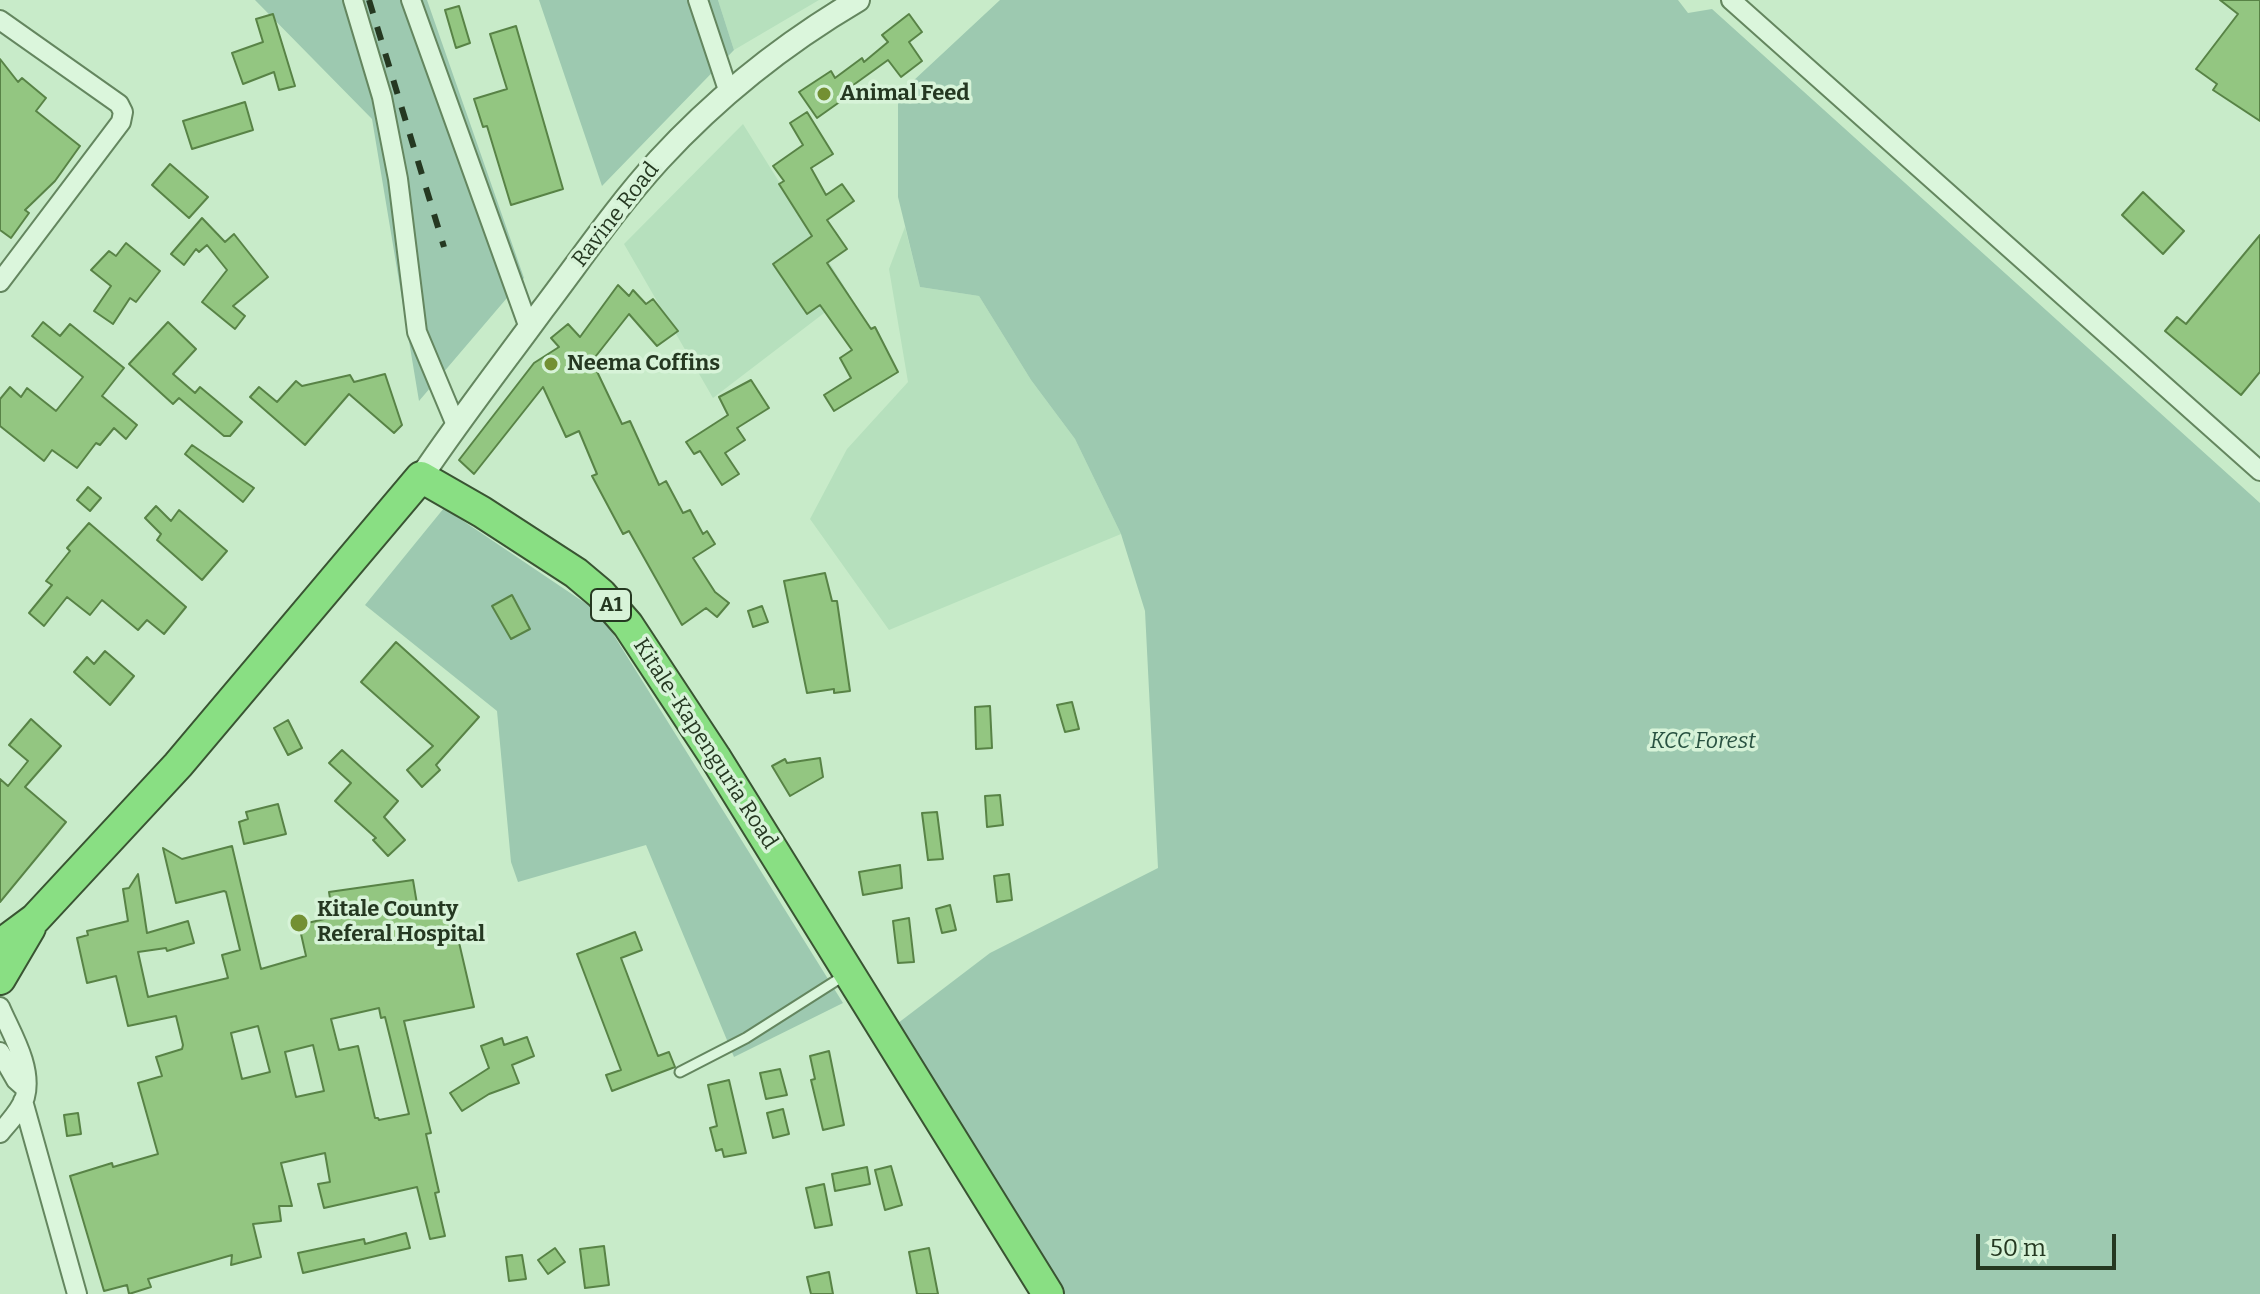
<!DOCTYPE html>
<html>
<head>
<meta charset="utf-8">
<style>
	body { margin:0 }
	#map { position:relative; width:2260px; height:1294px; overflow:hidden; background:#c8ebc9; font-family:Bitter,serif }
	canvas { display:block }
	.scale { position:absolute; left:1976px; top:1234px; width:140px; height:36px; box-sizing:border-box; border:4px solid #253821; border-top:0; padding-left:10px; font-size:24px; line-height:28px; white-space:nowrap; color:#253821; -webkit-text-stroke:6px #d7f3d8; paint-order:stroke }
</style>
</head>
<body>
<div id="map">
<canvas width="2260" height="1294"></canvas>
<div class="scale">50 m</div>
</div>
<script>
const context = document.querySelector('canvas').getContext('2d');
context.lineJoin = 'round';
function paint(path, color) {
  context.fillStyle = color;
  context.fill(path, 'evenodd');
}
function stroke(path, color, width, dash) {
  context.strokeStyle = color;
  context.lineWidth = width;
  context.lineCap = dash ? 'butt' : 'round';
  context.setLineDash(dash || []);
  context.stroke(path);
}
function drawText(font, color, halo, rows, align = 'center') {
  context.font = font + ' Bitter,serif';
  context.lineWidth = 7;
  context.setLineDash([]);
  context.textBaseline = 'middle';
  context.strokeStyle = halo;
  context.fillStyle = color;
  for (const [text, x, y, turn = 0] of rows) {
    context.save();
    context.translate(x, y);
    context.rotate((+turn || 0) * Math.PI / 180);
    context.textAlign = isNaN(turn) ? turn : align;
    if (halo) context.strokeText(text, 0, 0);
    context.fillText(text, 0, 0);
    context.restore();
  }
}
paint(new Path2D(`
	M 718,0 L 819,0 L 734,50 Z
	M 743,124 L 849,294 L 713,398 L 624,244 Z
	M 905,227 L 920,287 L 979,296 L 1031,380 L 1075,439 L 1121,534 L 889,630 L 810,519 L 847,449 L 908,382 L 889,269 Z`), '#b6e0bd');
paint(new Path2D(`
	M 255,0 L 427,0 L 524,278 L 419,401 L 372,119 Z
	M 539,0 L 718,0 L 734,50 L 602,186 Z
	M 1000,0 L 1678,0 L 1688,13 L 1712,9 L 2260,503 L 2260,1294 L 1051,1294 L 885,1033 L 990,953 L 1158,868 L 1145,611 L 1121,534 L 1075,439 L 1031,380 L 979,296 L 920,287 L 898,197 L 898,95 Z
	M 444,508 L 600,613 L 843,1003 L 734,1057 L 646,845 L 518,882 L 511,862 L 497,711 L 365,605 Z`), '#9dc9b0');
const building = new Path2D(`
	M 2220,0 L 2260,0 L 2260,121 L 2213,90 L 2217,84 L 2196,69 L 2238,14 Z
	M 459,6 L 470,43 L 456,48 L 445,10 Z
	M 273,14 L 295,86 L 279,90 L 274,72 L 243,84 L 232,53 L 263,42 L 256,19 Z
	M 909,14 L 922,32 L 909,42 L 922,61 L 901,77 L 888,60 L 845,91 L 848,96 L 817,118 L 799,92 L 831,71 L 835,78 L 862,58 L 864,62 L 888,42 L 882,35 Z
	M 516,26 L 563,189 L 511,205 L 487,126 L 483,127 L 474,99 L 507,89 L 490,34 Z
	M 0,59 L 18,82 L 22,78 L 46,98 L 36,111 L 80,146 L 55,181 L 25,210 L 29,213 L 11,238 L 0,230 Z
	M 245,102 L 253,130 L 192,149 L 183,121 Z
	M 807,112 L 833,154 L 811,168 L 826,195 L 842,184 L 854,201 L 827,220 L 847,249 L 827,263 L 871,329 L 875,327 L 898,372 L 834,411 L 824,395 L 851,378 L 840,358 L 852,350 L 820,305 L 807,314 L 773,264 L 812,236 L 779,184 L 784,181 L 773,166 L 803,145 L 790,123 Z
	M 170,164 L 208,197 L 189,218 L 152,185 Z
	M 2143,192 L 2184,231 L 2163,254 L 2122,215 Z
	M 202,218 L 225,242 L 234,234 L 268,277 L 233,306 L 245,316 L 235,329 L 202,302 L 227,270 L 207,245 L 199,252 L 196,249 L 184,265 L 171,254 Z
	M 2260,235 L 2260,372 L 2241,395 L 2165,331 L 2177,317 L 2186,324 Z
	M 126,243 L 160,271 L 136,302 L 130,298 L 113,324 L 94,311 L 111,286 L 91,270 L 109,251 L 116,256 Z
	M 618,285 L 629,296 L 633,290 L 646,304 L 653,299 L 678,331 L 657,346 L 629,314 L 592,361 L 622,424 L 630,421 L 659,485 L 666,481 L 683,513 L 690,510 L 703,534 L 707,531 L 715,544 L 693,558 L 715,592 L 729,603 L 717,617 L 706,608 L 682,625 L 629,531 L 623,534 L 592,476 L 597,474 L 579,431 L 566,437 L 543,387 L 474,474 L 459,460 L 534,363 L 559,347 L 551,338 L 568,324 L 580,337 Z
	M 43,322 L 60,336 L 70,324 L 124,368 L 102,396 L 137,425 L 126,439 L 114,428 L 100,445 L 96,443 L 77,468 L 52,450 L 44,461 L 0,426 L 0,399 L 10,387 L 21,397 L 27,388 L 56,411 L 83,377 L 32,336 Z
	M 168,322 L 196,349 L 173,374 L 195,393 L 200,387 L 242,422 L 230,436 L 224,436 L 179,398 L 173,404 L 129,364 Z
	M 385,374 L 402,425 L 394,433 L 349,394 L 305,445 L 250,397 L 259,387 L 277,402 L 296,381 L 302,386 L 350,375 L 354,382 Z
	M 751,380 L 769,408 L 737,428 L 745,440 L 725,453 L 739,474 L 722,485 L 700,451 L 694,454 L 686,442 L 728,415 L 719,397 Z
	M 192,445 L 254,488 L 243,502 L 185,454 Z
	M 88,487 L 101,498 L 90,511 L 77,500 Z
	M 156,506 L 171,521 L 179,510 L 227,551 L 202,580 L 157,540 L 161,534 L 145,518 Z
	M 89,523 L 186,607 L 164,634 L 147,620 L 138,630 L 102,600 L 90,615 L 67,597 L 44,626 L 29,613 L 52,585 L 46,581 L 70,551 L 67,548 Z
	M 825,573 L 832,601 L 837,601 L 850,691 L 834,693 L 834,689 L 807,693 L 784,581 Z
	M 512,595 L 530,629 L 511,639 L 492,606 Z
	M 762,606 L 768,622 L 753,627 L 748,611 Z
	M 396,642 L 479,717 L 436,765 L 440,770 L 422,787 L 407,770 L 433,746 L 361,682 Z
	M 105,651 L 134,676 L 110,705 L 74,672 L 87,657 L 94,664 Z
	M 1072,702 L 1079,729 L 1065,732 L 1057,705 Z
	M 990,706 L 992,748 L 976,749 L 975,707 Z
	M 31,719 L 61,746 L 25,787 L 66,822 L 0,902 L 0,779 L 8,786 L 28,761 L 9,745 Z
	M 288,720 L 302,748 L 288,755 L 274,728 Z
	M 342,750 L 398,801 L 384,817 L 405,840 L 388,856 L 373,840 L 376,838 L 335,801 L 351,783 L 329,763 Z
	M 820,758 L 823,777 L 790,796 L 772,766 L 785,759 L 787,763 Z
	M 1000,795 L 1003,825 L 987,827 L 985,796 Z
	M 278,804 L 286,834 L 244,844 L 239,822 L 248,819 L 246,812 Z
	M 937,812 L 943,859 L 928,860 L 922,813 Z
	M 232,846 L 261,969 L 306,956 L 299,925 L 333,917 L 329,892 L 413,880 L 419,916 L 451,908 L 474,1007 L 404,1021 L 431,1133 L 426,1134 L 439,1192 L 435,1193 L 445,1236 L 430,1239 L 417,1187 L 324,1208 L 318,1184 L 330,1182 L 325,1153 L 281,1163 L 292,1206 L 279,1206 L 281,1221 L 253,1224 L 261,1257 L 231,1265 L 232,1255 L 148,1279 L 151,1287 L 129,1294 L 127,1285 L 104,1291 L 70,1176 L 112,1163 L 113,1167 L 158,1154 L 138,1083 L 162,1076 L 156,1057 L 182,1049 L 183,1045 L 176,1016 L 128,1026 L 116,976 L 87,983 L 77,938 L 88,935 L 87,931 L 128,921 L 123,889 L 129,888 L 138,874 L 147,933 L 188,921 L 194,943 L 167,951 L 166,948 L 138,952 L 148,997 L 228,978 L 222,955 L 240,950 L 226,892 L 224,891 L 176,903 L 163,848 L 182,859 ZM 379,1008 L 381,1018 L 385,1017 L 409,1114 L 379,1120 L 378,1118 L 375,1118 L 358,1046 L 339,1050 L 331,1019 ZM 258,1026 L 270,1072 L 242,1079 L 231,1033 ZM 313,1045 L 324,1091 L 296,1097 L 285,1052 Z
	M 900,865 L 902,888 L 863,895 L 859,872 Z
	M 1009,874 L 1012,900 L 997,902 L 994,876 Z
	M 950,905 L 956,930 L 942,933 L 936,909 Z
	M 909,918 L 914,962 L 898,963 L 893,921 Z
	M 635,932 L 642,950 L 621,958 L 658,1056 L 669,1052 L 675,1067 L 612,1091 L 606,1075 L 621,1070 L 577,954 Z
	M 527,1037 L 534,1056 L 512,1065 L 519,1083 L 489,1094 L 462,1111 L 450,1093 L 489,1068 L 481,1046 L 502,1038 L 504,1045 Z
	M 829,1051 L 844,1125 L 823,1130 L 811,1080 L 815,1079 L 810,1056 Z
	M 780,1069 L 787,1095 L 766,1099 L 760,1073 Z
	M 729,1080 L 746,1153 L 724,1157 L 722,1149 L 716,1151 L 710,1128 L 717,1126 L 708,1085 Z
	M 783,1109 L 789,1134 L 773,1138 L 767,1113 Z
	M 78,1113 L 81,1134 L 67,1136 L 64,1115 Z
	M 891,1166 L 902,1205 L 885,1210 L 875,1170 Z
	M 867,1167 L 870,1184 L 835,1191 L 832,1174 Z
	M 824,1184 L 832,1225 L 815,1228 L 806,1188 Z
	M 406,1233 L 410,1248 L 303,1273 L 298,1253 L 364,1239 L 365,1244 Z
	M 604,1246 L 609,1285 L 585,1288 L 580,1249 Z
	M 555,1248 L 565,1262 L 548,1274 L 538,1260 Z
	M 929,1248 L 938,1294 L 917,1294 L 909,1252 Z
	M 522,1255 L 526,1279 L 509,1281 L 506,1257 Z
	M 829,1272 L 833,1294 L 811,1294 L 807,1277 Z`);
paint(building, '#93c681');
stroke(building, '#588346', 2);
const service = new Path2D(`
	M 680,1072 L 746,1038 L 845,975`);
const minor = new Path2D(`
	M 353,0 L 382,97 L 398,179 L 417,332 L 456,425
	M 411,0 L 529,328
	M 698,0 L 729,93
	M 1731,0 L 2260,471
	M 0,20 L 119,104 L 123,112 L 121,122 L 0,282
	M 0,1007 C 11,1033 33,1067 25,1097 C 21,1110 9,1122 0,1133
	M 0,1052 L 16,1080 L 25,1088
	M 23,1101 L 77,1294`);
const tertiary = new Path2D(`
	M 421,477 C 460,419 502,365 543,309 C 581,259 617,206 659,160 C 717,97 785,43 858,0`);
const trunk = new Path2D(`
	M 0,945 L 35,919 L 178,765 L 421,477 L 482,512 L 576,573 L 601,594 L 628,625 L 715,757 L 1048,1294
	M 0,979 L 30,928`);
stroke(service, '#64865f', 13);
stroke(minor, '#64865f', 22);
stroke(tertiary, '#64865f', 26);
stroke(trunk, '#395432', 34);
stroke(service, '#dbf6dc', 9);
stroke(minor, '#dbf6dc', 18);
stroke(tertiary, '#dbf6dc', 22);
stroke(trunk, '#89df83', 30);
stroke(new Path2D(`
	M 369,0 L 444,247`), '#253821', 6, [14, 14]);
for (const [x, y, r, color] of [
	[824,94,8,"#739033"],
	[551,364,8,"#739033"],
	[299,923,10,"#739033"]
]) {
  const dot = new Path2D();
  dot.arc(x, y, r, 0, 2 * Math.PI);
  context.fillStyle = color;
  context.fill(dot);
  stroke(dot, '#d7f3d8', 3);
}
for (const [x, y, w] of [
	[611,605,40]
]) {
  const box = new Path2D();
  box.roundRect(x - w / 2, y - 16, w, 32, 6);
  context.fillStyle = '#d7f3d8';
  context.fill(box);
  stroke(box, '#253821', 2);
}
drawText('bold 20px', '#253821', null, [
	["A1",611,605]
]);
drawText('bold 22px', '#253821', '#d7f3d8', [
	["Animal Feed",840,94],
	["Neema Coffins",567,364],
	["Kitale County",317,910],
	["Referal Hospital",317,935]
], 'left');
drawText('22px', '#253821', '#d7f3d8', [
	["Ravine Road",616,215,-52],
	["Kitale-Kapenguria Road",705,744,57]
]);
drawText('italic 22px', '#295241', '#d7f3d8', [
	["KCC Forest",1703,742]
]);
</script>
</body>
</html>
